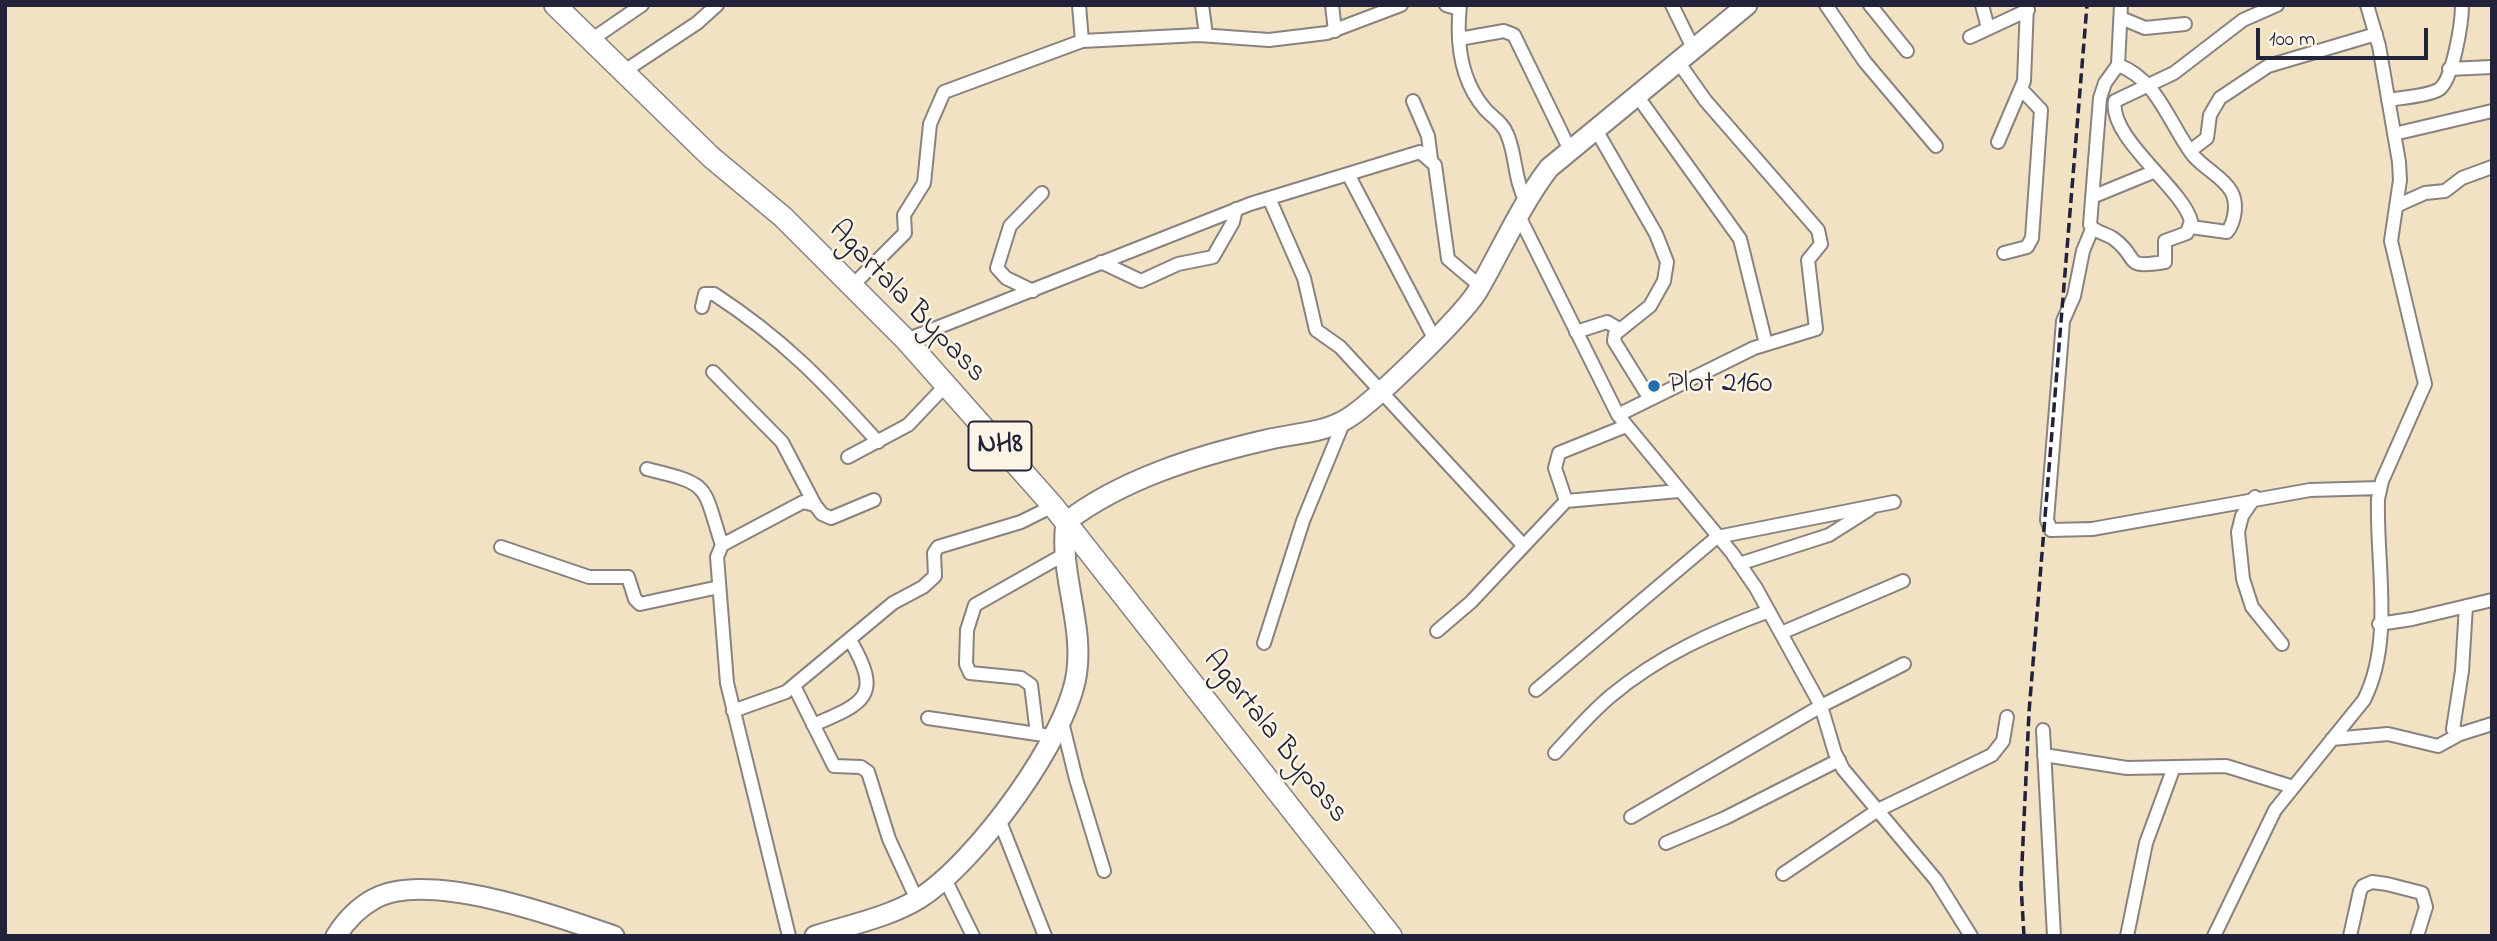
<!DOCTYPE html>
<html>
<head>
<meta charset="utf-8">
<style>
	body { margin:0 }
	#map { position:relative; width:2497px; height:941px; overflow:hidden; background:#f0e2c3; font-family:"Indie Flower",sans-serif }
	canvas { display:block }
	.frame { position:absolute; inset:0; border:7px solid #22223b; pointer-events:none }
	.scale { position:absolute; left:2256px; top:28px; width:172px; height:32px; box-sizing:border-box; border:4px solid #22223b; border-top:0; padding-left:9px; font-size:21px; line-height:24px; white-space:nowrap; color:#22223b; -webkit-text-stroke:5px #fcf5e5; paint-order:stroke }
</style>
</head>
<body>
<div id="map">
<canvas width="2497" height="941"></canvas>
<div class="frame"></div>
<div class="scale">100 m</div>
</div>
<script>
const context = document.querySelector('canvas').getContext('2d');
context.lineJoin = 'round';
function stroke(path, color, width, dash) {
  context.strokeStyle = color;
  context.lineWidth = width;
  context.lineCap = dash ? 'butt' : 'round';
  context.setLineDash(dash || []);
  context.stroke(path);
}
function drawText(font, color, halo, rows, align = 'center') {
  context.font = font + ' "Indie Flower",sans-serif';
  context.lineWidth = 5;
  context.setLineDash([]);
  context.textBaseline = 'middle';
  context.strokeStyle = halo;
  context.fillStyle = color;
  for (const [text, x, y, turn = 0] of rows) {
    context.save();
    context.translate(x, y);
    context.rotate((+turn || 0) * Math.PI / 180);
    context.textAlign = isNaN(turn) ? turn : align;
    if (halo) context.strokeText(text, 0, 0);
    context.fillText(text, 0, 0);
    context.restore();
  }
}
const minor = new Path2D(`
	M 1079,5 L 1082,41
	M 1202,5 L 1206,35
	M 1332,5 L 1335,31
	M 1446,5 L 1459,9
	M 1460,5 C 1456,42 1460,80 1485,109 C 1492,117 1503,123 1507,134 C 1517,157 1513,176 1526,202
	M 1672,5 L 1694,50
	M 1826,5 L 1865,62 L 1936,146
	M 1870,5 L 1907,51
	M 1982,5 L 1988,28
	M 2121,5 L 2118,65 L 2105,83 L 2100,98 L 2090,225 C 2096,233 2106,233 2114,239 C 2141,259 2121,269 2165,262 L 2165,241 L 2187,233 L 2191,221 C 2183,189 2108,137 2115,101 L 2174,73 L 2243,20 L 2277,5
	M 2121,18 L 2145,28 L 2185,24
	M 1970,37 L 2028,10
	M 1459,39 L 1504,31 L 1514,35 L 1570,150
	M 591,40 L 642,5
	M 2118,65 C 2157,79 2169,123 2192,154 C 2203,168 2222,176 2231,191 C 2238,203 2235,222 2227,232 L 2191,227
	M 2449,69 L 2492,67
	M 623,72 L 697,23 L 717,5
	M 1638,97 L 1740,239 L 1766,344
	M 2388,100 C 2403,97 2424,97 2438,90 C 2453,82 2462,22 2462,5
	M 1413,101 L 1428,136 L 1431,159
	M 1595,128 L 1656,234 L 1667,262 L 1664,281 L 1650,306 L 1615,334 L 1614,341 L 1650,399
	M 2394,134 L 2492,111
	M 1998,142 L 2024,81 L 2027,5
	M 2190,151 L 2207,138 L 2210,115 L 2220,98 L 2268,66 L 2376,34
	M 1348,174 L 1434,338
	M 2092,197 L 2153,172
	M 1269,198 L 1304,278 L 1316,330 L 1340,347 L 1523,545
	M 2396,206 L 2425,193 L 2445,191 L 2462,178 L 2492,167
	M 1519,216 L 1618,415 L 1732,553 L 1756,588 L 1821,706 L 1835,753 L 1843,769 L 1936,880 L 1971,936
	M 2092,229 L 2083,251 L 2074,296 L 2063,321 L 2047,520 L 2051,530 L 2092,529 L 2310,490 L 2380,488
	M 2004,253 L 2027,247 L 2032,238 L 2041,110 L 2022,90
	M 1101,262 L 1141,281 L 1178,264 L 1213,257 L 1233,222 L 1236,209
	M 852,286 L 905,233 L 904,215 L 924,183 L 930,124 L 944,92 L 1082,41 L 1199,35 L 1269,40 L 1327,33 L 1401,5
	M 1033,291 L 1006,278 L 997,268 L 1010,226 L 1042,193
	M 702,307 L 705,294 L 714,294 C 783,339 823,381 878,442
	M 1576,332 L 1607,322 L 1619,329
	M 906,340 L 1250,204 L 1420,152 L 1435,165 L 1448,259 L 1480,286
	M 713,372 L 782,442 L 815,505
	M 1618,415 L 1754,348 L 1816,329 L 1808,260 L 1821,244 L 1818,230 L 1705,100 L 1679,63
	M 848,457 L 908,425 L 946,385
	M 647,469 C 712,485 702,484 722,545
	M 2255,497 L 2242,516 L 2238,532 L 2243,579 L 2252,607 L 2282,644
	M 1566,501 L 1555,468 L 1559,453 L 1626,426
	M 501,547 L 589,577 L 628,577 L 635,599 L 640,604 L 719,587
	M 1739,564 L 1829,535 L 1870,509
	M 2466,606 L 2462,671 L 2453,729 L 2460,734 L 2492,724
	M 2379,624 L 2412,619 L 2492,600
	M 1437,631 L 1471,602 L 1566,501 L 1679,491
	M 1781,633 L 1903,581
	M 1264,643 L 1303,521 L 1344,421
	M 794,686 L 834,766 L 861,767 L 868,772 L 889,839 L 917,900
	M 1536,690 L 1717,537 L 1894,502
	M 733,711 L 786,692 L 893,603 L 923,587 L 935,576 L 934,553 L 938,547 L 1021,522 L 1053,506
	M 928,718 L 1044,735
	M 1062,722 L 1076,779 L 1104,871
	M 813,725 C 865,703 883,696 850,640
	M 2043,730 L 2054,936
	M 1037,734 L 1031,685 L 1021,678 L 970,673 L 966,664 L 967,630 L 975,605 L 1065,554
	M 2332,739 L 2388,734 L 2438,746 L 2460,734
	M 1555,753 C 1573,734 1591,712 1612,695 C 1659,656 1712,632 1769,611
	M 2044,755 L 2127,768 L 2226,766 L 2293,787
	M 1631,817 L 1821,706 L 1904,664
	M 999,819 L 1045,936
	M 1666,843 L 1725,818 L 1839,760
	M 1783,874 L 1878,810 L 1992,755 L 2003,741 L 2007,717
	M 945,879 L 973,936
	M 789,936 L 727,683 L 717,557 L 722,545 L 803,502 L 815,505 L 822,514 L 831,518 L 874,500
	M 2127,936 L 2146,843 L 2174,767
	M 2214,936 L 2275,810 L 2364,700 C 2394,641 2376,564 2378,499 L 2382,481 L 2425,384 L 2391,241 L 2400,180 L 2399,162 L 2379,46 L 2367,5
	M 2350,936 L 2360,891 L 2363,886 L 2372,882 L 2387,884 L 2422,893 L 2426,907 L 2417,936`);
const secondary = new Path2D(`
	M 336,936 C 345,922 359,907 374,899 C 427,869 560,917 614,936
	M 815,936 C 849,925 890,917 920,898 C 976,862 1070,736 1077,670 C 1083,621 1059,572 1066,522 C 1122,479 1197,456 1266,440 C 1291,434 1321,433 1343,421 C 1369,408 1462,316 1477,292 C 1501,251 1520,206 1549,168 L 1747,5`);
const trunk = new Path2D(`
	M 555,5 L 711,157 L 783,217 L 906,340 L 1053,506 L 1391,936`);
stroke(minor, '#89827f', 16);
stroke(secondary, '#89827f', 23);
stroke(trunk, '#89827f', 24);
stroke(minor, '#fff', 12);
stroke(secondary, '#fff', 19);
stroke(trunk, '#fff', 21);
stroke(new Path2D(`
	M 2024,936 L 2021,885 L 2029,712 L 2087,5`), '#22223b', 3.5, [10, 5]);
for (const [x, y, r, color] of [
	[1654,386,7,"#1f6fb2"]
]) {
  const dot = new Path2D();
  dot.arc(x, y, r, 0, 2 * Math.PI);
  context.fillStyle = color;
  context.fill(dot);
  stroke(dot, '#fcf5e5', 2.5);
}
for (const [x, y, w] of [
	[1000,446,63]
]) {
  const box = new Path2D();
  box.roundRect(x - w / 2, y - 24.5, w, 49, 5);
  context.fillStyle = '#fcf5e5';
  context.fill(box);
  stroke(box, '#22223b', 2);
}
drawText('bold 28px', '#22223b', null, [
	["NH8",1000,446]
]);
drawText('30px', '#22223b', '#fcf5e5', [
	["Agartala Bypass",906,303,46],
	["Agartala Bypass",1274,738,51]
]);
drawText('30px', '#22223b', '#fcf5e5', [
	["Plot 2160",1668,386]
], 'left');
</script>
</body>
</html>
